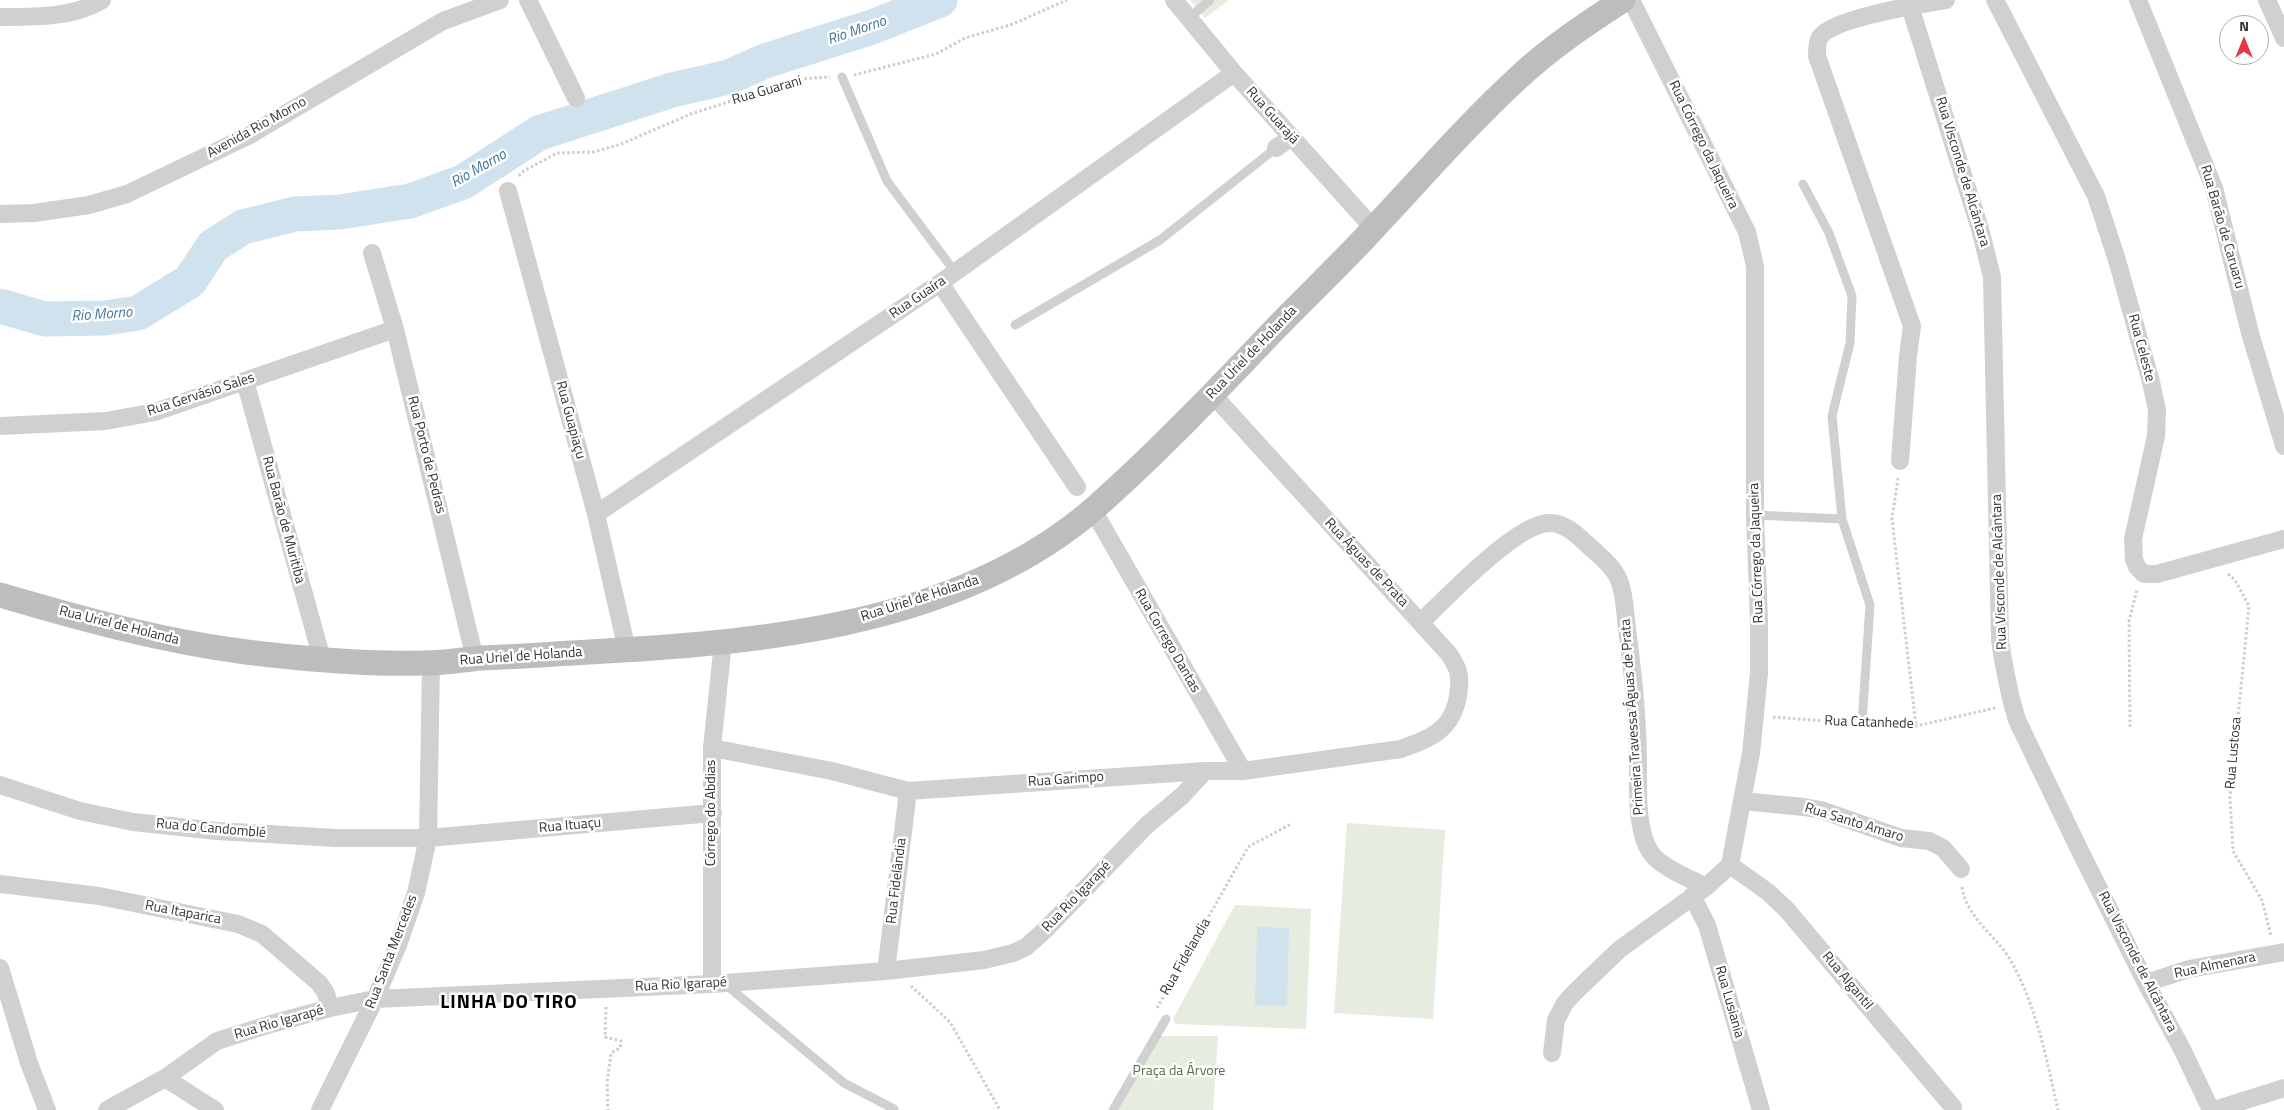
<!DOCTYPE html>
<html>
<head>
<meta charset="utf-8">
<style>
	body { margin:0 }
	#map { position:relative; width:2284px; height:1110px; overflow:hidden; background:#fff; font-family:"Titillium Web",sans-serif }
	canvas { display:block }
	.north { position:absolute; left:2219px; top:15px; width:50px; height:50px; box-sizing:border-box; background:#fff; border:1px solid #adadad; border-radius:50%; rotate:0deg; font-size:14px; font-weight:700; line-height:20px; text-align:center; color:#333 }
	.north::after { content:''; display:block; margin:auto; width:18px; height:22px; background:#e63946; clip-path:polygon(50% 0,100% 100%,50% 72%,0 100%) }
</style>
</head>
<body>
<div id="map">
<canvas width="2284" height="1110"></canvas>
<div class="north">N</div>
</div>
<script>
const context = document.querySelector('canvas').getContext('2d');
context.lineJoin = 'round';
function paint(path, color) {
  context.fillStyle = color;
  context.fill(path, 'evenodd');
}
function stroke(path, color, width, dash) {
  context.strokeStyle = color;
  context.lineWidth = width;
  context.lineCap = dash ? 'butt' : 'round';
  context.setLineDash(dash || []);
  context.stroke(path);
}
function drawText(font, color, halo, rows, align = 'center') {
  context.font = font + ' "Titillium Web",sans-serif';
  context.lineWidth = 5;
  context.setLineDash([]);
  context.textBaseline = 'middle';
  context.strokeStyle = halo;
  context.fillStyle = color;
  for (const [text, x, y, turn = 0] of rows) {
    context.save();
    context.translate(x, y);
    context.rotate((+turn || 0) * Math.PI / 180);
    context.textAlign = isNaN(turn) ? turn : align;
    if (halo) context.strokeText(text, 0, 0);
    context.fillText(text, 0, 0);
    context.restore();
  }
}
paint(new Path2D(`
	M 1190,0 L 1229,0 L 1205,18 Z
	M 1347,823 L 1445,830 L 1433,1019 L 1334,1013 Z
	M 1235,905 L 1311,909 L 1306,1029 L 1176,1024 L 1174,1022 L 1174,1017 Z
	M 1158,1036 L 1218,1036 L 1213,1110 L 1117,1110 Z`), '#e6ecdf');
paint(new Path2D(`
	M 1257,927 L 1289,928 L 1287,1006 L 1255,1005 Z`), '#cfe2ee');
stroke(new Path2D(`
	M 0,306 L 45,319 L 105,318 L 138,313 L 190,281 L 213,246 L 243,227 L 295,214 L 340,212 L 410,201 L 463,182 L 539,133 L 672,90 L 729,77 L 765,61 L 872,27 L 940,0`), '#cfe2ee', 35);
stroke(new Path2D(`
	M 854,75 L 936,54 L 965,38 L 1013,24 L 1067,0
	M 519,176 L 522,172 L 557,153 L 594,152 L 621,144 L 691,114 L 799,79 L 830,77
	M 1898,478 L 1892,519 L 1916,726
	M 2228,574 L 2235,580 L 2249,606 L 2230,798 L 2233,851 L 2262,900 L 2271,936
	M 1773,717 L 1849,723
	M 1875,724 L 1916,726 L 1995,708
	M 2130,727 L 2129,621 L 2137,590
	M 1962,887 C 1967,920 1998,936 2012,963 C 2037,1008 2047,1061 2058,1110
	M 911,986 L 950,1022 L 1000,1110
	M 606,1007 L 605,1037 L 621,1041 L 620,1048 L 611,1053 L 607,1083 L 608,1110
	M 1157,1008 L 1248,847 L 1291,824`), '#cdcdcd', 3, [2.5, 2.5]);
stroke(new Path2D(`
	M 1189,18 L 1210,0
	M 842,77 L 887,181 L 955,272
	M 1803,184 L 1829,233 L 1852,296 L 1850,343 L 1832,416 L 1842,519 L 1870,605 L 1862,723
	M 1015,325 L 1160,240 L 1276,148
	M 1755,515 L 1842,519
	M 725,984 L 844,1083 L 894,1109
	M 1113,1110 L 1166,1019`), '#d0d0d0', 9);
stroke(new Path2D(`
	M 528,0 L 576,98
	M 1174,0 L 1234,73 L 1374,229
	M 1908,0 L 1980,229 L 1992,277 L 2000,640 C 2004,667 2009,694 2017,720 L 2080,851 L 2146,983 L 2182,1049 L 2211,1110
	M 1995,0 L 2096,196 L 2117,260 L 2151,382 L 2157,410 L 2156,436 L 2133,539 L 2134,559 L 2137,567 L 2144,574 L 2157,574 L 2284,539
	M 2138,0 L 2214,188 L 2250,333 L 2284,446
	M 2267,0 L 2284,38
	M 0,17 C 33,17 73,18 102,0
	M 1276,148 L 1292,137
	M 508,191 L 596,514 L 627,650
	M 0,214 L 34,213 L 89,205 L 127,194 L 248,136 L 443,21 L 500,0
	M 372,253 L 395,329 L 475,659
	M 940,283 L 1077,487
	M 245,381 L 322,659
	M 0,426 L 106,421 L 155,412 L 395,329
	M 1900,461 L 1908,356 L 1912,326 L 1817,56 C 1817,50 1817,41 1820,37 C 1833,18 1922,4 1946,0
	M 1093,510 L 1243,771
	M 596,514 L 940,283 L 1234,73
	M 1421,622 C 1446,598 1515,525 1548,523 C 1565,522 1578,536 1589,546 C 1600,556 1613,566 1619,580 C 1625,595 1625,613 1627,629 C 1633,673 1638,719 1638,764 C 1638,790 1636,831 1651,853 C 1660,867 1691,879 1706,887
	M 712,748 L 832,771 L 908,791 L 1205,771 L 1243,771 L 1401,749 C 1414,744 1428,740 1439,731 C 1456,718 1462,691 1458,671 C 1456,665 1452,659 1449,654 L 1213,395
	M 0,785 L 80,811 L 133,822 L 217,831 L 336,838 L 428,838 L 713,813
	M 1742,801 L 1804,807 L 1821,810 L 1901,838 L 1929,841 L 1943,848 L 1961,869
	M 1730,865 L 1768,892 L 1787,910 L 1953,1107
	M 0,884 L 99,896 L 238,924 L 262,934 L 319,983 L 326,993 L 330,1008
	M 1692,896 L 1707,925 L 1761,1110
	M 0,968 L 29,1063 L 47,1110
	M 886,971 L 908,791
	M 2146,983 L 2189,969 L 2284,952
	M 712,984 L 712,748 L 723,642
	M 1552,1053 L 1556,1020 L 1565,1003 L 1575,992 L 1620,949 L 1706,887 L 1730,865 L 1751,753 L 1759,673 L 1759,621 L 1755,515 L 1755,266 L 1747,232 L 1631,0
	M 165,1078 L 215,1110
	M 107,1110 L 165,1078 L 217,1041 L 271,1024 L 330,1008 L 375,999 L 712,984 L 886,971 L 984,960 L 1013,953 L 1026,947 L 1045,930 L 1147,825 L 1182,796 L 1205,771
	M 320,1110 L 375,999 L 398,945 L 416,893 L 428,838 L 431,663
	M 2214,1110 L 2284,1088`), '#d0d0d0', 18);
stroke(new Path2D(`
	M 0,595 C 82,619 161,641 246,652 C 304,659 365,665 424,663 C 443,663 461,660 480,658 C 505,657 530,656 555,654 C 738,644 953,633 1097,506 C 1160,450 1218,389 1276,328 C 1309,294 1343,262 1375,227 C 1422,177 1467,125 1518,78 C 1550,48 1586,24 1623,0`), '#bdbdbd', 25);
drawText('14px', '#333', '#fff', [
	["Rua Guarani",767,91,-16],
	["Rua Guarajá",1272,116,48],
	["Avenida Rio Morno",257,128,-29],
	["Rua Córrego da Jaqueira",1703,145,64],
	["Rua Visconde de Alcântara",1962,172,73],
	["Rua Barão de Caruaru",2222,227,74],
	["Rua Guaíra",918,298,-34],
	["Rua Celeste",2141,348,75],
	["Rua Uriel de Holanda",1252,353,-46],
	["Rua Gervásio Sales",201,395,-18],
	["Rua Guapiaçu",570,420,75],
	["Rua Porto de Pedras",426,455,76],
	["Rua Barão de Muritiba",283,520,75],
	["Rua Córrego da Jaqueira",1757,553,-92],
	["Rua Águas de Prata",1366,563,47],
	["Rua Visconde de Alcântara",2000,572,-92],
	["Rua Uriel de Holanda",920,599,-18],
	["Rua Uriel de Holanda",119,626,14],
	["Rua Corrego Dantas",1167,641,60],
	["Rua Uriel de Holanda",521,657,-4],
	["Primeira Travessa Águas de Prata",1633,717,-94],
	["Rua Catanhede",1869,723,2],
	["Rua Lustosa",2234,753,-85],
	["Rua Garimpo",1066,780,-4],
	["Córrego do Abdias",712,813,-90],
	["Rua Santo Amaro",1854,823,17],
	["Rua Ituaçu",570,826,-5],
	["Rua do Candomblé",211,829,5],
	["Rua Fidelândia",897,881,-83],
	["Rua Rio Igarapé",1077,897,-46],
	["Rua Itaparica",183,913,11],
	["Rua Santa Mercedes",392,952,-69],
	["Rua Fidelandia",1186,957,-60],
	["Rua Visconde de Alcântara",2137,962,63],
	["Rua Almenara",2215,966,-12],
	["Rua Algantil",1847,981,50],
	["Rua Rio Igarapé",681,985,-3],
	["Rua Lusiania",1729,1002,74],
	["Rua Rio Igarapé",279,1023,-16]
]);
drawText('14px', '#56703f', '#fff', [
	["Praça da Árvore",1179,1072]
]);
drawText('italic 15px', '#3f7597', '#fff', [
	["Rio Morno",857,31,-19],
	["Rio Morno",479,169,-30],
	["Rio Morno",102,315,-4]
]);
context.letterSpacing = '1px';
drawText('bold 19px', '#000', '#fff', [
	["LINHA DO TIRO",509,1003]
]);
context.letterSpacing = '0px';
</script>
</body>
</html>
